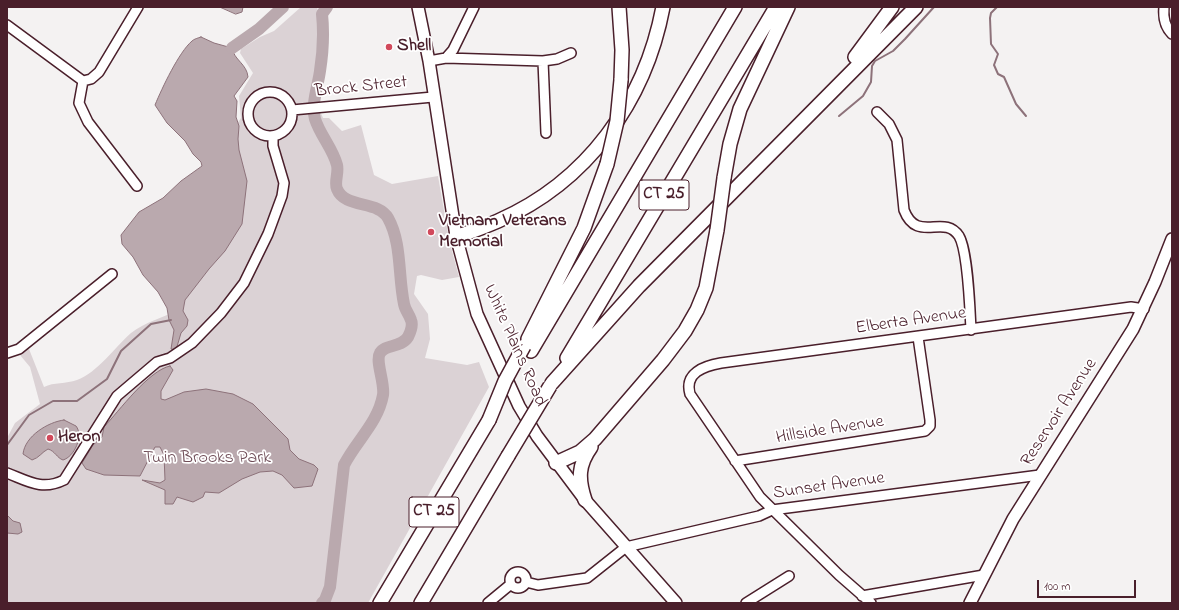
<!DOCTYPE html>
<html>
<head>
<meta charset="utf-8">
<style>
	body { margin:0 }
	#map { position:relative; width:1179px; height:610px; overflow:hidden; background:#f4f2f2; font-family:"Indie Flower",sans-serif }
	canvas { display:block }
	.frame { position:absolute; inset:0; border:8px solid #4a1f2b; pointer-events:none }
	.scale { position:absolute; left:1037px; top:580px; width:99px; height:18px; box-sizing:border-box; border:2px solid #4a1f2b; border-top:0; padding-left:5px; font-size:12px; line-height:14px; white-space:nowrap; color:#4a1f2b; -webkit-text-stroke:3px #fff; paint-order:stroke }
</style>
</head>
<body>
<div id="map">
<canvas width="1179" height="610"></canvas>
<div class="frame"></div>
<div class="scale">100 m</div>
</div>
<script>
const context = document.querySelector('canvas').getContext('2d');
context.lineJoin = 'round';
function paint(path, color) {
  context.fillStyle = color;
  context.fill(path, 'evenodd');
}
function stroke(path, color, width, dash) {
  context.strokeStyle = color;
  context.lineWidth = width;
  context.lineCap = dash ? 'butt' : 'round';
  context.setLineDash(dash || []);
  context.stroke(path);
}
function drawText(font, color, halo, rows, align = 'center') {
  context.font = font + ' "Indie Flower",sans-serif';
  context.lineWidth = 3.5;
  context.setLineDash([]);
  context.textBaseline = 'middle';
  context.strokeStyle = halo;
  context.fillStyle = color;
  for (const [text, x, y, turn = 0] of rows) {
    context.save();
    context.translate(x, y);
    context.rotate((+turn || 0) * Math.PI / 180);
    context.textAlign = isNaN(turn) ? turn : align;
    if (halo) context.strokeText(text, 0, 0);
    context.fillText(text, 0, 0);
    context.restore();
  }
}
paint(new Path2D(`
	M 301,7 L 317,7 L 319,16 L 317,104 L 323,118 L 329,118 L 342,131 L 361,125 L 374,175 L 392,184 L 438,176 L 449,240 L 459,277 L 442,280 L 421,275 L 417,276 L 414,294 L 428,314 L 430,339 L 425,358 L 467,365 L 479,362 L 489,387 L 368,603 L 7,603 L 7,438 L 15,423 L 40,404 L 30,367 L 20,355 L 29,349 L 44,387 C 54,382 66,384 77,380 C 97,373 115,347 131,333 C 145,322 162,318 178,310 L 234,128 L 241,118 L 239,96 L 253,73 L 240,53 L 241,49 L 260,37 L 274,31 Z`), '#dbd2d5');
const water = new Path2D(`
	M 220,7 L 243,7 L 242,12 L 236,14 Z
	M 201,37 L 214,43 L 232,48 C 234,60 247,64 248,77 L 234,96 L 237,101 L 236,117 L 239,126 L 238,139 L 239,150 L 247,181 L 242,224 L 225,251 L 209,269 L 185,300 L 183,311 L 188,320 L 187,326 L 181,333 L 176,350 L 171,349 L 174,330 L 169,320 L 167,308 L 158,292 L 143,275 L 133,257 L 122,244 L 121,235 L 139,212 L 163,198 L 181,181 L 202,166 L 201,162 L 193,154 L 185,141 L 167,123 L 155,105 C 162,88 179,52 192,41 C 194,39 198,38 201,37 Z
	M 170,366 L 173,370 L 161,391 L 161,399 L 165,400 L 184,392 L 206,389 L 233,394 L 253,404 L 288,439 L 290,450 L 299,459 L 314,465 L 318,469 L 312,486 L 294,488 L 282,475 L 273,471 L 260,472 L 242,479 L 219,493 L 205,492 L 203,497 L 193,502 L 177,497 L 173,504 L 165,504 L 165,490 L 142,480 L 160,483 L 165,480 L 164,455 L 160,447 L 155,447 L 140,476 L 104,475 L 86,469 L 82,463 L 93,445 L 102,437 L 104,427 C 119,411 149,370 170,366 Z
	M 64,420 L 76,426 C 84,436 74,457 63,460 C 57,458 55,451 48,449 C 42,452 39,458 32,460 L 23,454 C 25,436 48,422 64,420 Z
	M 7,515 L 13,521 L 20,523 L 22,532 L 18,534 L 7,533 Z`);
paint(water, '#baa9ae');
stroke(water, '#8d727a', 1);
stroke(new Path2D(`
	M 997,7 L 991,13 L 990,18 L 991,44 L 998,54 L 994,65 L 998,74 L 1004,77 L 1016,104 L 1026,116
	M 839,116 L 863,96 L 871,82 L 872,66 L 875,61 L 893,51 L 905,39 L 934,7
	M 7,445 L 29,415 L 53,401 L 77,401 L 107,379 L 121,351 L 151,324 L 171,320`), '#8d727a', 2);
stroke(new Path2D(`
	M 232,48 L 259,29 L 283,7
	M 322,603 L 325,600 L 330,587 L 344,465 C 356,441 378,423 383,395 C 385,383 375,361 380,353 C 385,344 401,348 408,337 C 410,333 413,325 411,320 C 409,314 405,310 404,304 C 398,276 402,243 388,218 C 378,200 345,209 337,189 C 334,182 339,173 337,165 C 333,149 320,135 315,119 C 311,104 318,86 320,71 C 323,52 324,33 322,14 L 327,7`), '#baa9ae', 12);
const minor = new Path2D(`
	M 1164,7 C 1163,17 1165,27 1172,34
	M 7,25 L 83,81
	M 446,58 L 453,50 L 474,7
	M 429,61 L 446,58 L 543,61 L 557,59 L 571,53
	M 543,61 L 546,133
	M 83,81 L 79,103 L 88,122 L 137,186
	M 83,81 L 91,79 L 99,72 L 138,7
	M248 114a22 22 0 1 1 44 0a22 22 0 1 1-44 0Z
	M 292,110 L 433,97
	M 877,112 L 889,124 L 897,140 L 904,210 C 917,244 944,213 959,236 C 968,251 970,310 971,330
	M 7,353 L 19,349 L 112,274
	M 735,461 L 925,431 L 930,426 L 930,420 L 918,337
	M 7,473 C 28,481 42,491 64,480 L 117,396 L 157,362 L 170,358 L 192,343 L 221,313 L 244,283 L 268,234 L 282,196 L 284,183 L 273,146 L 273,136
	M510 580a8 8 0 1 1 16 0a8 8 0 1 1-16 0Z
	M 526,582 L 538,585 L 587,578 L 626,547 L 759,516 L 772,510 L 1040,475
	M 862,596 L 984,575
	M 488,603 L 511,584
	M 746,603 L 789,576
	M 871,603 L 839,575 L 760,497 L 690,394 C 684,373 704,366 721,363 L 1131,307 L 1144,309`);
const major = new Path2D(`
	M 418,7 L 429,61 L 456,236 L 477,314 L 519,406 L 537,436 L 585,500 L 676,603
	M 970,603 L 1013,519 L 1133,329 L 1155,282 L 1172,239`);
const highway = new Path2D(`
	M 619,7 L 622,50 L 621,80
	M 855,57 L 892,7
	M 724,178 L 730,144 L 740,109 L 788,7
	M 456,236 C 470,233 484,227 498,221 C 587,182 645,102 663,7
	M 528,339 L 584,228 L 607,164
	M 531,351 L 735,7
	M 567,358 L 776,7
	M 552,383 L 639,286 L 916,7
	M 556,463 L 580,452 L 595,439 L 663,360 L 685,331 L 697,310 L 706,288 L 717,230
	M 585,500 C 578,479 578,465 591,447
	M 380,603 L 489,420
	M 421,603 L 508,456`);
stroke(minor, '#4a1f2b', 12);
stroke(major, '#4a1f2b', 14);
stroke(highway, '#4a1f2b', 16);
stroke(minor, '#fff', 9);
stroke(major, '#fff', 11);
stroke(highway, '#fff', 13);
const highwayBridge = new Path2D(`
	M 607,164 L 617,121 L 621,80
	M 717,230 L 724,178
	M 489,420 L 505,381 L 524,346
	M 508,456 L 550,386`);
stroke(highwayBridge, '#4a1f2b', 16, []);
stroke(highwayBridge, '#fff', 13);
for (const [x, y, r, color] of [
	[389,47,4,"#d1495b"],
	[431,232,4,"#d1495b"],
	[50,438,4,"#d1495b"]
]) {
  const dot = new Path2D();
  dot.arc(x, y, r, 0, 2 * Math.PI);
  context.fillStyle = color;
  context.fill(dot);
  stroke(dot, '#fff', 1.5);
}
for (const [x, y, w] of [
	[664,195,50],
	[434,512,50]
]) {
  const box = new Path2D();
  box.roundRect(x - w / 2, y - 15, w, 30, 3);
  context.fillStyle = '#fff';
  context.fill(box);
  stroke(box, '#4a1f2b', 1);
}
drawText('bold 17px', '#4a1f2b', null, [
	["CT 25",664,195],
	["CT 25",434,512]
]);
drawText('bold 18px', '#4a1f2b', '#fff', [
	["Shell",397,47],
	["Vietnam Veterans",439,222],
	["Memorial",439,243],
	["Heron",58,438]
], 'left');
drawText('18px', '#4a1f2b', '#fff', [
	["Brock Street",361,88,-6],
	["Elberta Avenue",911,322,-8],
	["White Plains Road",514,346,66],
	["Reservoir Avenue",1060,413,-57],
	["Hillside Avenue",830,431,-9],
	["Sunset Avenue",829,487,-8]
]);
drawText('18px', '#6e4c56', '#fff', [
	["Twin Brooks Park",207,459]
]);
</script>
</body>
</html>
